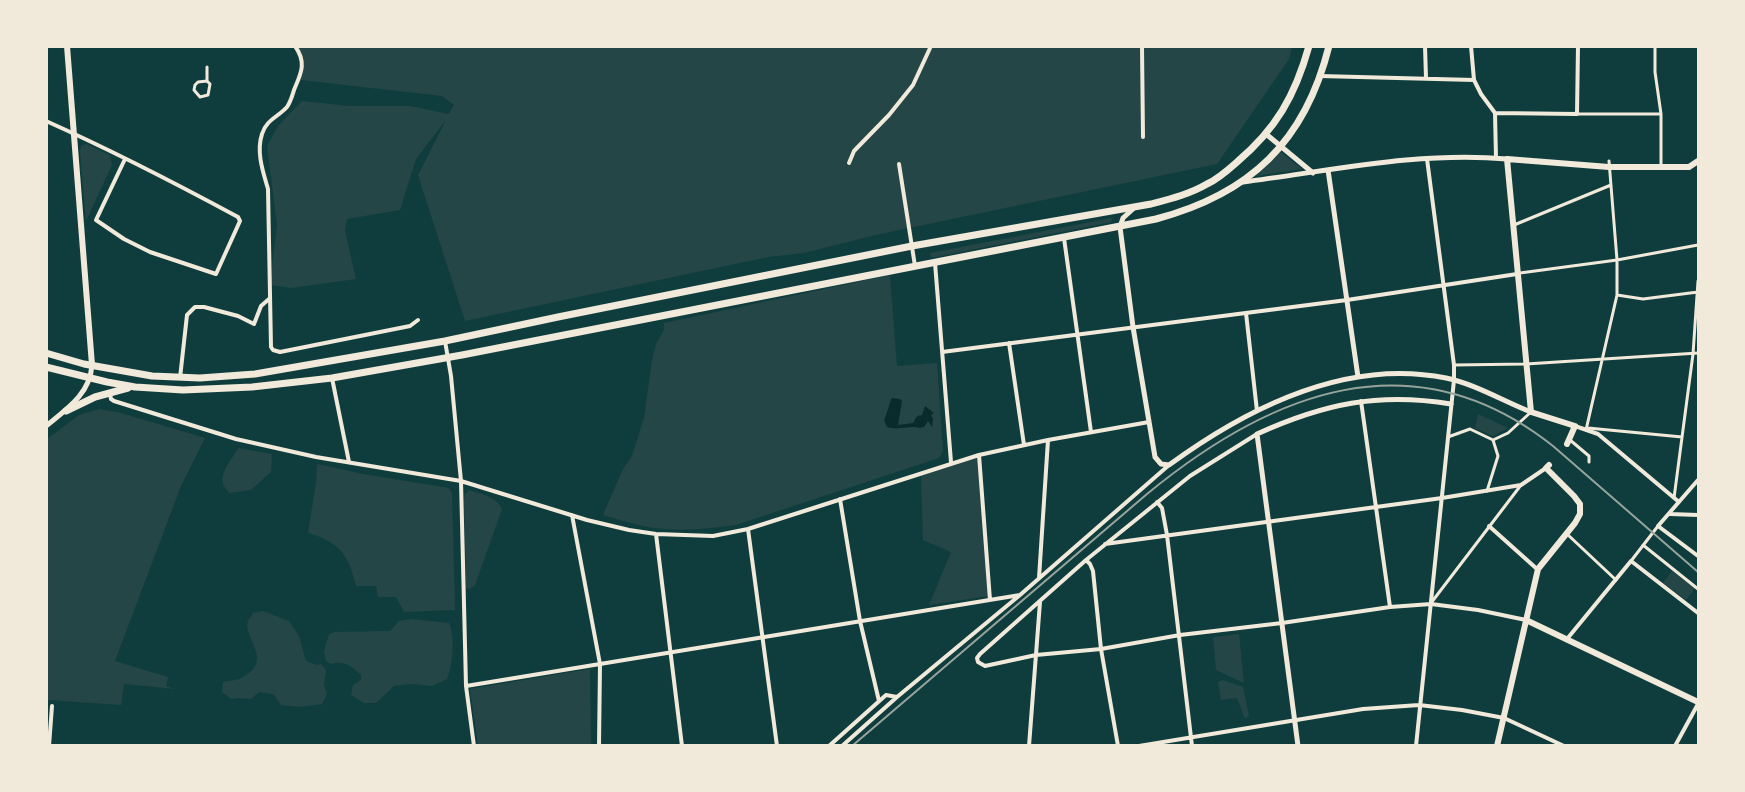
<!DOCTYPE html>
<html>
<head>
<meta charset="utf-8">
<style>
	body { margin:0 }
	#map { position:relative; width:1745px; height:792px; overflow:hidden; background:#0f3d3e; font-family:"Nunito Sans",sans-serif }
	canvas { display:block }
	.frame { position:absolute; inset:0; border:48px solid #f1e9da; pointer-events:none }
</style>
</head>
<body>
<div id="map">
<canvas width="1745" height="792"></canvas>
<div class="frame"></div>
</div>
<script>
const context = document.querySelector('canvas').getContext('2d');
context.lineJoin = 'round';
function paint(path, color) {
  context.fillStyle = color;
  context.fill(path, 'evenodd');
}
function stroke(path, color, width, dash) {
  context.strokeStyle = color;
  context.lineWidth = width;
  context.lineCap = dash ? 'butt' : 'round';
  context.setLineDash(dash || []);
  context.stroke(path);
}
paint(new Path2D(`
	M 298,47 L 1292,47 L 1289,59 L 1217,164 L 880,234 L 804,253 L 768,257 L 465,321 L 418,175 L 446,120 L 416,159 L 400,210 L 347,219 L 345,230 L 356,279 L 291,288 L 270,285 L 277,225 L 267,146 L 278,126 L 302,101 L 349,106 L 410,106 L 449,114 L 454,105 L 442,96 L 301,80 Z
	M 86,144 L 110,155 L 112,165 L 86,221 L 80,152 L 81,146 Z
	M 1281,152 L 1302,169 L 1256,176 Z
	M 1111,218 L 1112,222 L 935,257 L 931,257 L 930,253 Z
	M 890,275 L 897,366 L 937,363 L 943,451 L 939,458 L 736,525 C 707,529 678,532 648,527 C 633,524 618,519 603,515 L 623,469 L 632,456 L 644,418 L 652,360 L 656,344 L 664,330 L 664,323 Z
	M 99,409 L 121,413 L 205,438 L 181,486 L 115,661 L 168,677 L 166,686 L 175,689 L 124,684 L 121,705 L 47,700 L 47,439 L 79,415 Z
	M 1478,414 L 1508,428 L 1493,436 L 1475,428 Z
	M 238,448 L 272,454 L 271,472 L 251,490 L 230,493 C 212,479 231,462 238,448 Z
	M 977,458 L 980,463 L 989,596 L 929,605 L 951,552 L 923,540 L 921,476 Z
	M 317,464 L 363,474 L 449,488 L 452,493 L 455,610 L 404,612 L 396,597 L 378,597 L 376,586 L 356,586 C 349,555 339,542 308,533 L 316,482 Z
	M 469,490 C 481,494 497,497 502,509 L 475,585 L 470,589 L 466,588 L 464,502 L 465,494 Z
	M 1672,571 L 1695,588 L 1686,600 L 1663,583 Z
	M 263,611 L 289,621 L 299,636 L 306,661 L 317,665 L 321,664 L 326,670 L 324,685 L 327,694 L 322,704 L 301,707 L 281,705 L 273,694 L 259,692 L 251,699 L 238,698 L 231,699 L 222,692 L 223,682 C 229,680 236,681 241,678 C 276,661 242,638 248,621 C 249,618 252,616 253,613 Z
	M 412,619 L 449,623 C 455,636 453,666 447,679 L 432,686 L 411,684 L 394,686 L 376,703 L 364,703 L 351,695 L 353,685 L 361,680 L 361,675 C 352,666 344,660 331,664 L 326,661 L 324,652 L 329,634 L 335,632 L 390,631 L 399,621 Z
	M 1239,634 L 1244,683 L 1216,670 L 1213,637 Z
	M 590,669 L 591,745 L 478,745 L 470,689 Z
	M 1223,680 L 1243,687 L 1249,716 L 1245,719 L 1237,698 L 1221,700 L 1218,682 Z`), '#244646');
paint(new Path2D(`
	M 892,398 L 900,399 L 902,401 L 898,425 L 913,423 L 917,416 L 922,415 L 925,406 L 934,413 L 931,415 L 933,419 L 932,427 L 928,421 L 924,427 L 920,428 C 910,425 898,431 887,427 L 884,420 C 887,415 890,400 892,398 Z`), '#0a2a2b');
stroke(new Path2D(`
	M 1655,46 L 1655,72 L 1661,114 L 1661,167
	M 207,67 L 207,81 L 210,84 L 208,95 L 200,97 L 194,90 L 195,85 L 198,82 L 207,81
	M 1577,114 L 1661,114
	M 1514,225 L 1611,185
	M 1520,273 L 1617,260 L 1698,245
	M 1617,295 L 1643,299 L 1698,292
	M 1454,365 L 1526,364 L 1698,353
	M 1588,428 L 1682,437
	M 1586,430 L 1617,295 L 1617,260 L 1609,161
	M 1448,437 L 1470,429 L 1493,440
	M 1570,440 L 1589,456 L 1589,462
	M 1487,491 L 1498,456 L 1493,440 L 1508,433 L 1531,412
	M 1674,498 L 1693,354 L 1698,281
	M 1567,534 L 1616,580
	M 1643,545 L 1698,589
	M 1631,561 L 1658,526
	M 1431,603 L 1521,485`), '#f1e9da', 3);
stroke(new Path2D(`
	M 295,46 C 307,63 301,73 294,90 C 292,96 291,101 287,107 C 278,117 266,120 262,134 C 256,152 263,172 268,189 L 271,347 L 273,350 L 280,352 L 410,326 L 418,320
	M 1142,46 L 1143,137
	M 1425,46 L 1426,78
	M 1471,46 L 1474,80 L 1481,94 L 1495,113 L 1496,158
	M 1320,76 L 1474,80
	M 1495,113 L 1577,114 L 1578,46
	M 46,121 C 111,150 175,183 238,217 L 240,221 L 216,274 L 150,252 L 124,239 L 96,220 L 125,159
	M 849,163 L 854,151 L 889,115 L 913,85 L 931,46
	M 899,164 L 915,266
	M 1064,238 L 1091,432
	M 935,263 L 951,462
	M 1246,313 L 1257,411
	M 445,341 L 451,376 L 461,481 L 466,686 L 474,746
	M 1009,343 L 1024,445
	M 942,352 L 1347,300 L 1517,274
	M 180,378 L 187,315 L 195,307 L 204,307 L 238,316 L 254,324 L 261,306 L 269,299
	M 332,378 L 349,462
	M 110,394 L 111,399 L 114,401 L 236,439 L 316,457 L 461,481 L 587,520 L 629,530 L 656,534 L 713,536 L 748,529 L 979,455 L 1048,440 L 1149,422
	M 1361,401 L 1390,607
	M 1575,426 L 1598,434 L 1679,502
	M 1257,434 L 1190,476 L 1086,560 L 980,654 L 977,658 L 978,662 L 985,666 L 1036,655 L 1101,649 L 1180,635 L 1282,623 L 1390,607 L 1431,604 L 1478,610 L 1526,620
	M 979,455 L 990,600
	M 1698,480 L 1658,526 L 1698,556
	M 840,499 L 860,621 L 879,701
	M 1157,502 L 1162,508 L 1167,535 L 1192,746
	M 1670,514 L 1698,515
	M 572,515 L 600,664 L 599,746
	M 1489,526 L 1537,569
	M 748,529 L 777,746
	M 656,534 L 682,746
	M 1105,544 L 1442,498 L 1521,485 L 1546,468
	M 1086,560 L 1090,564 L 1093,571 L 1101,649 L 1118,746
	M 1039,578 L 1048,440
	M 1567,639 L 1631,561 L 1698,613
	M 466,686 L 1020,595
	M 49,746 L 52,706
	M 829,746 L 886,695 L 897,697
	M 842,746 L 897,697 L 1020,595 L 1169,465
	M 1029,746 L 1040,602
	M 1139,746 L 1363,709 L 1419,705 L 1462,710 L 1504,718 L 1564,746
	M 1416,746 L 1454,380 L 1454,365 L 1427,159
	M 1675,746 L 1698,704`), '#f1e9da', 4);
stroke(new Path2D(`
	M 1266,134 L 1313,173
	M 1328,170 L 1358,377
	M 1243,182 C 1330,171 1419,151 1507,159
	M 1134,208 L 1123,218 L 1120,227 L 1133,327 L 1155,457 L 1161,464 L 1169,465 C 1247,408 1347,358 1446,378 C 1475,384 1503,401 1531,412
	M 46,426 C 67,409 90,394 92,365
	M 1298,746 L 1257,434 C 1323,404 1378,392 1451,404`), '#f1e9da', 5);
stroke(new Path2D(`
	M 67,46 L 92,365
	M 1567,444 L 1575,426 L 1531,412 L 1507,159 L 1609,167 L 1689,167 L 1698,161
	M 1526,620 L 1698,702
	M 1497,746 L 1538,569 L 1575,523 L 1580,514 L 1580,504 L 1574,496 L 1546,468 L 1549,465`), '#f1e9da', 6);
stroke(new Path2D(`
	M 46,353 L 84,364 L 152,376 L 200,378 L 255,374 L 445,341 L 558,317 L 912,246 L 1151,204 C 1170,199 1190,194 1207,184 C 1218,179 1228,170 1237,162 C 1276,129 1295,96 1309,46
	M 46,367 L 107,382 L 135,387 L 183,390 L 252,387 L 332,378 L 462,355 L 1156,219 C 1250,194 1305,142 1329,46
	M 66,411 L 95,397 L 128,388`), '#f1e9da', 7);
stroke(new Path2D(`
	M 852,746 L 1147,494 C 1271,392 1413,335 1553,446 L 1698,572`), '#97a49c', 2);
</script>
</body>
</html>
